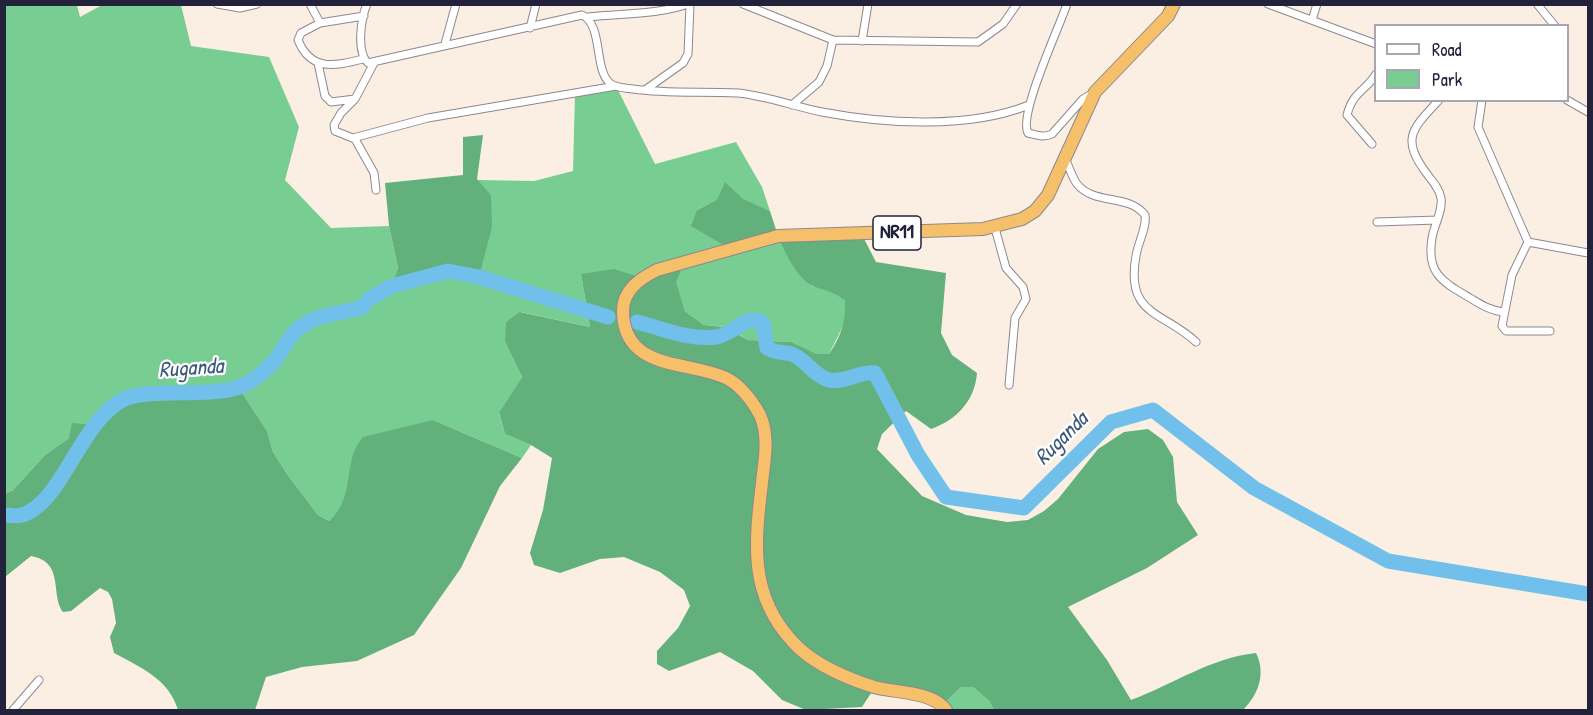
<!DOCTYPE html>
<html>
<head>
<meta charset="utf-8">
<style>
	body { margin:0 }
	#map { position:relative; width:1593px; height:715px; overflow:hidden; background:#faefe2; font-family:"Patrick Hand",sans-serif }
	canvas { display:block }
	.frame { position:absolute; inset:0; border:6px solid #22223b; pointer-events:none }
	.legend { position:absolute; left:1374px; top:24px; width:195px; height:78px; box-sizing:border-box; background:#fff; border:2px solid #a7a7b1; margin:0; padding:8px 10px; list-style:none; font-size:18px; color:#22223b }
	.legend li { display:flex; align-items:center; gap:12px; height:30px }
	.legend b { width:30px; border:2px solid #a7a7b1 }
</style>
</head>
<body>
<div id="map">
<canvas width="1593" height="715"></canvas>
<div class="frame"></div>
<ul class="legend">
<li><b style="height:8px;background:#fff"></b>Road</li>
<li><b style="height:16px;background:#78ce92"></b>Park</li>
</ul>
</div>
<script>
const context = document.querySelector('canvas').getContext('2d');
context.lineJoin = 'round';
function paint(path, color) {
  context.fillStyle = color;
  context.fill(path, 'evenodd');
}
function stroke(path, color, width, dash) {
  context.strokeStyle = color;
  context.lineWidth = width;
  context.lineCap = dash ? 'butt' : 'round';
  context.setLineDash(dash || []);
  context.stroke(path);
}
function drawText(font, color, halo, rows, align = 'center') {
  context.font = font + ' "Patrick Hand",sans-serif';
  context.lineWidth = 4.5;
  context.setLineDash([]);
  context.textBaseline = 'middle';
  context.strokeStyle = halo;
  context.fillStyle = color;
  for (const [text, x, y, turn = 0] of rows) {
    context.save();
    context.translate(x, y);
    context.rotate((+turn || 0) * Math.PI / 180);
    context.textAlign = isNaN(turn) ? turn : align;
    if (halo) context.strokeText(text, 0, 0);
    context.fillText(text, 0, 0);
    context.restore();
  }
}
paint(new Path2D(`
	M 5,5 L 77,5 L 80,17 L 102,5 L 181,5 L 191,46 L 269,57 L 299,127 L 285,180 L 331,228 L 389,226 L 398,268 L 393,286 L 448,271 L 479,276 L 491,195 L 477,180 L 534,181 L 573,171 L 575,94 L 616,86 L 655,164 L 736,142 L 762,187 L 770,211 C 740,198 727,194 697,210 L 778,236 L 812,286 L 835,292 L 845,301 L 846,320 L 829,354 L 816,355 L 791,342 L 748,340 L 726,327 L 704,325 L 685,311 L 675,282 L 685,263 L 642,278 L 581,274 L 590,327 L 521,312 L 505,342 L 522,377 L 499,414 L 505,434 L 531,445 L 522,458 L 433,420 L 346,496 L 340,510 L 329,521 L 318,515 L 287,474 L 273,452 L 267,431 L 239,388 L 180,395 L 144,393 L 119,402 L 95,425 L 69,438 L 45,455 L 13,490 L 5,494 Z
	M 961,687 L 973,687 L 989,701 L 994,710 L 946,710 L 942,706 Z`), '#78ce92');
paint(new Path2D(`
	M 483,135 L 477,179 L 491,195 L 492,227 L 479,277 L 448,271 L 392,286 L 398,268 L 389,226 L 385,183 L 463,175 L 463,137 Z
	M 725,182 L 743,199 L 770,211 L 778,236 L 861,233 L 876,262 L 946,273 L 941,333 L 952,355 L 977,373 C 975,400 957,420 931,429 L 906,411 L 882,434 L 877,449 L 922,496 L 966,515 L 1007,522 L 1028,520 L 1044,511 L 1058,499 L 1098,449 L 1124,432 L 1148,429 L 1163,440 L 1173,457 L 1177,502 L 1198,535 L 1147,568 L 1068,607 L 1107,660 L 1131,700 C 1174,684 1210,658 1256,653 C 1266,673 1259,694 1243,710 L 994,710 L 989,701 L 973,687 L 961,687 L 942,706 L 875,687 L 862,707 L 806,710 L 782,700 L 753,671 L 720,652 L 669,671 L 657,664 L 657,651 L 678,628 L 690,606 L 684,590 L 660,572 L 624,557 L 600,559 L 560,573 L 534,565 L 530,553 L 543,510 L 552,458 L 531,445 L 505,434 L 499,413 L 522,377 L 505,342 L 506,322 L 520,312 L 590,327 L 581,274 L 614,269 L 642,278 L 685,262 L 676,282 L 685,311 L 704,325 L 725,327 L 748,340 L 791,342 L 816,354 L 829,354 C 841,336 846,322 845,301 C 835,292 827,291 815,287 C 796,279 786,253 778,237 L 732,250 L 691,226 L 697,210 L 717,200 Z
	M 239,388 L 267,431 L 273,452 L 287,474 L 318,515 L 329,521 C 357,496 341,462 363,437 L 433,420 L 522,458 L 500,486 L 461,568 L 414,635 L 357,661 L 302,667 L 266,677 L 255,710 L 178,710 C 169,679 140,667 114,653 L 110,637 L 116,623 L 112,599 L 108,592 L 100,588 L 71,611 L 63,612 C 50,594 65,562 31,556 L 5,577 L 5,494 L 13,490 L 45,455 L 69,438 L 72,423 L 95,425 L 119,402 L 144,393 L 180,395 Z`), '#62b17c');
stroke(new Path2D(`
	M 637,322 C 664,329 688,340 716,337 C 733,335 747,312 763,323 L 767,348 C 780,355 786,351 794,355 C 807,361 814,376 829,380 C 846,383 859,371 875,373 L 918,455 L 946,497 L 1024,508 L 1111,422 L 1153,410 L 1254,488 L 1388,561 L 1588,594
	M 4,515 C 14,516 22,517 31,511 C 65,490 81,426 119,402 C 144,386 202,398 236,388 C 249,385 267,370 276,359 C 284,349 287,338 297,330 C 317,313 338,314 361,308 L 369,299 L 392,286 L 448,271 L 479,277 L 608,317`), '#70c0eb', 15);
const minor = new Path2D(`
	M 217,4 L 240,8 L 257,4
	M 310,4 L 320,23 L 301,33 L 298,40 C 311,72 335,66 363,59
	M 367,4 C 361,18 356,52 368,63 L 582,15 C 604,25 593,71 611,84 C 617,88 626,88 633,89 C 668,94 702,91 738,93 C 767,96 793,106 822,112 C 885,124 969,129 1029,105
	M 743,4 L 833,40
	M 1067,4 C 1059,28 1018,115 1028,133 C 1037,135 1043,138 1052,134 L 1083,99 L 1093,93
	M 1268,4 L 1376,44
	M 1537,4 L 1555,26
	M 588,17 C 622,13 656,15 688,4
	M 1312,20 L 1317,4
	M 320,23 L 364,16
	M 530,28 L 536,4
	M 862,41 L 868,4
	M 445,44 L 456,4
	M 318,63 L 325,96 L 331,102 L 355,99
	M 374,63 L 355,99 L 341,113 L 334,125 L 335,131 L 355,139 L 374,173 L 376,190
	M 645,90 L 683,63 L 688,54 L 690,4
	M 1439,100 C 1411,130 1401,139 1427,174 C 1433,182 1439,188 1441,198 C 1443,211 1434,225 1432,238 C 1426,274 1443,282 1470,298 C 1482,305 1489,310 1503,312
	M 1482,100 L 1478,127 L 1528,242 L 1588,253
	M 1567,100 L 1588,112
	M 792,105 L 819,82 L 827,66 L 833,40 L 978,42 L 1003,24 L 1017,4
	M 353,138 L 428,118 L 616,86
	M 1372,144 L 1347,115 C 1353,91 1367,90 1376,74
	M 1065,158 C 1069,167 1072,177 1077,184 C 1095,206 1128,193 1145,215 C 1147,228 1138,242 1136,256 C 1125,316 1163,311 1196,342
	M 1377,222 L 1437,220
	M 995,228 L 1006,268 L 1023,287 L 1026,299 L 1015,318 L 1009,385
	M 1528,242 L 1512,275 L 1502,326 L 1506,331 L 1550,331
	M 13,710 L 39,680`);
const trunk = new Path2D(`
	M 946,710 C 932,691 896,693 874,687 C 846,678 812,664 792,641 C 746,591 756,536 763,474 C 766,452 769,427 756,408 C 750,398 739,385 728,379 C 690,360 625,372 623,313 C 622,291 639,279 657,270 L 778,236 L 983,229 L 1022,219 L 1035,211 L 1048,195 L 1095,92 L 1168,16 L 1174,4`);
stroke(minor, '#8e888e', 9);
stroke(trunk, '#8e888e', 14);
stroke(minor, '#fff', 7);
stroke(trunk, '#f6c06b', 12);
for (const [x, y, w] of [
	[897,233,48]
]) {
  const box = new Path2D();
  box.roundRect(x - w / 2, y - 17, w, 34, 4.5);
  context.fillStyle = '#fff';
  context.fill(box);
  stroke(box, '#22223b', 1.5);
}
drawText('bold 20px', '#22223b', null, [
	["NR11",897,233]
]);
drawText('italic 22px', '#3d5979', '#fff', [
	["Ruganda",191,369,-4],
	["Ruganda",1062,439,-45]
]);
</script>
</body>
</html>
